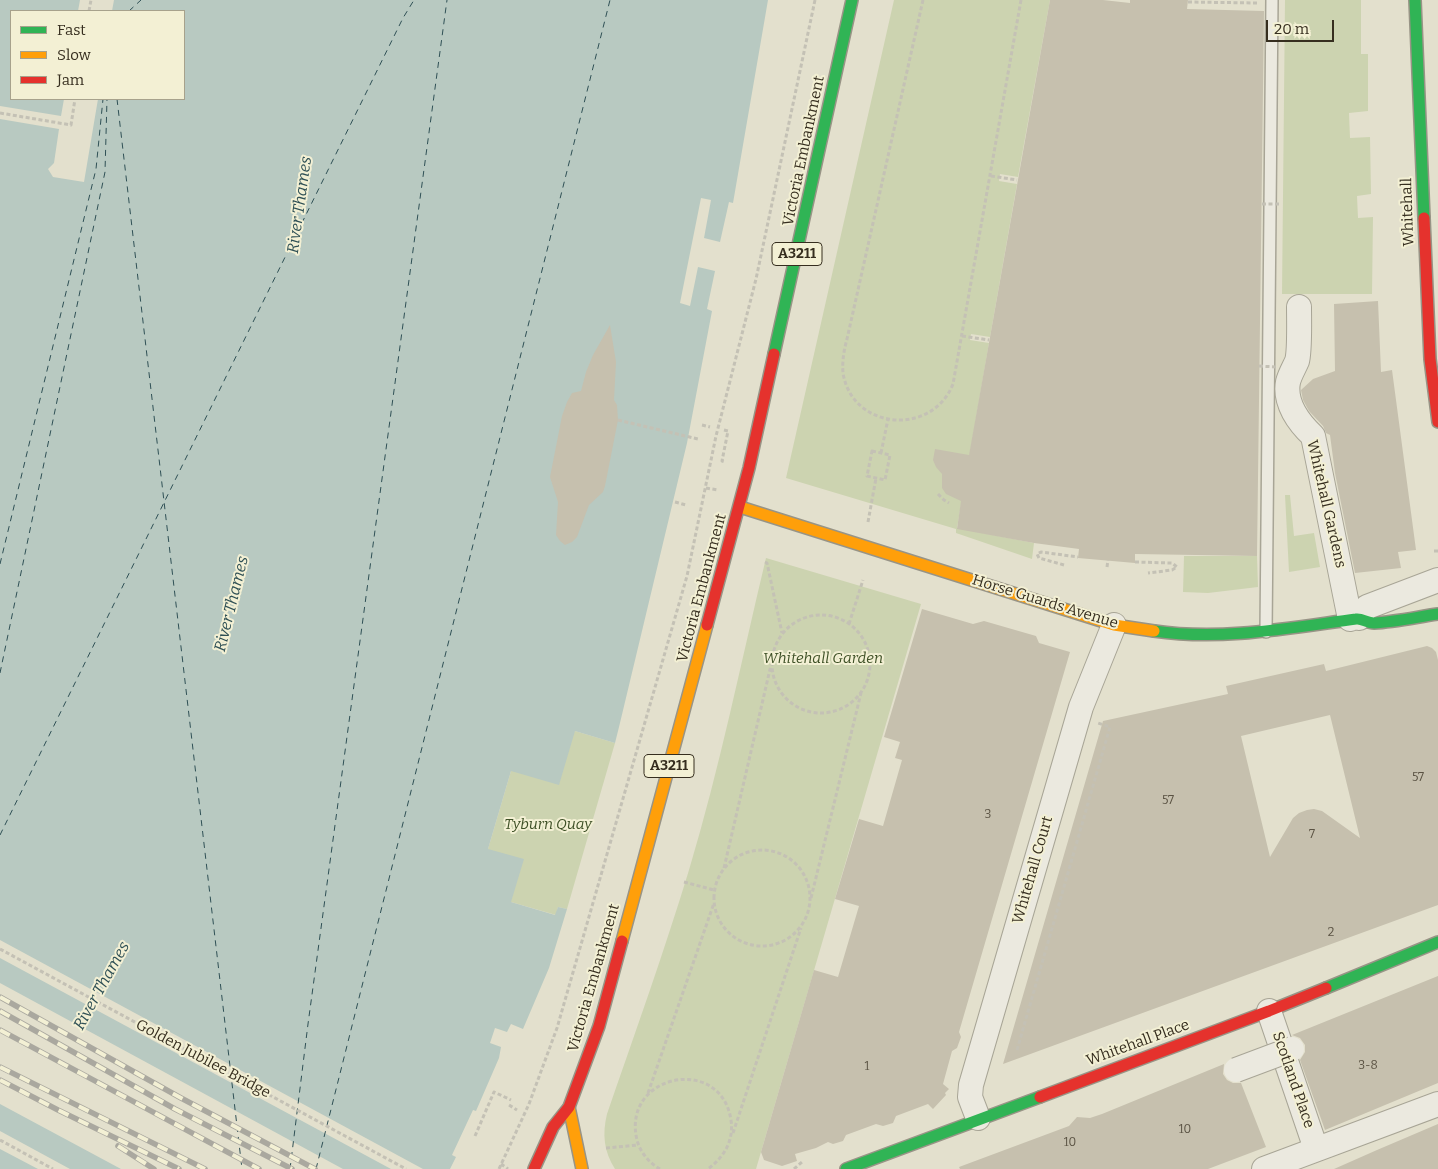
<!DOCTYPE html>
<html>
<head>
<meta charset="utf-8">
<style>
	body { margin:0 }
	#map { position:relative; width:1438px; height:1169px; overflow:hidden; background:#e3e0cd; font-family:Bitter,serif }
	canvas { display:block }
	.legend { position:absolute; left:10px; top:10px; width:175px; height:90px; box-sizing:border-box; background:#f3f0d4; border:1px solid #a7a28c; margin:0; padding:6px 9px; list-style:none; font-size:15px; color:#362e1f }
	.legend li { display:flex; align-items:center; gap:10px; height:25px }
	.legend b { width:25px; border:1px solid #a7a28c }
	.scale { position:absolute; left:1266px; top:20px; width:68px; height:22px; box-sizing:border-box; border:2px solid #362e1f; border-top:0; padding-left:6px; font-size:15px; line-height:18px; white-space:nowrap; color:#362e1f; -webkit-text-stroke:4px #f3f0d4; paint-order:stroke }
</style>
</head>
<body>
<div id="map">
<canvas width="1438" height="1169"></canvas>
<ul class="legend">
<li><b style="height:6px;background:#30b455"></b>Fast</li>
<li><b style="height:6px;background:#ff9f0a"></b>Slow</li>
<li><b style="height:6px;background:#e5322d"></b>Jam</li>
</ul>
<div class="scale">20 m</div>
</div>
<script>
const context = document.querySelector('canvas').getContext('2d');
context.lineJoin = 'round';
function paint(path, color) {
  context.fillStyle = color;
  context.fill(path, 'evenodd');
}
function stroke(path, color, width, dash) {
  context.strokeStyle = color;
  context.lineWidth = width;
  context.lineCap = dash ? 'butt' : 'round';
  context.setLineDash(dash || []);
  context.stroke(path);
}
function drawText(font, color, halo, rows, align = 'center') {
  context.font = font + ' Bitter,serif';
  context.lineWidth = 4;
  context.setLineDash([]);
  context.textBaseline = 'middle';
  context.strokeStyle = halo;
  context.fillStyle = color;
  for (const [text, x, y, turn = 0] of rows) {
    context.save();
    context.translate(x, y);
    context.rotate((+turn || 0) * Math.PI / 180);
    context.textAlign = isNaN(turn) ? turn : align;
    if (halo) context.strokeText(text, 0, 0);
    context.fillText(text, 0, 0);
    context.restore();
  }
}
paint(new Path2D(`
	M 894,0 L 1050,0 L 1018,177 L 1000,174 L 999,181 L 1017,184 L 990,337 L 971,334 L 970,340 L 989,343 L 957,528 L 1034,543 L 1032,559 L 956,533 L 956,529 L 786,478 Z
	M 1285,0 L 1361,0 L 1361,54 L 1368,54 L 1368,111 L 1349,113 L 1350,138 L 1370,137 L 1371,194 L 1357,196 L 1358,218 L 1373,217 L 1372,294 L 1282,294 Z
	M 1285,495 L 1290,495 L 1294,536 L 1314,533 L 1320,567 L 1289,572 Z
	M 1184,556 L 1257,556 L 1258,587 L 1208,593 L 1183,592 Z
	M 766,558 L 921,604 L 756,1169 L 615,1169 C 604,1152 602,1134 607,1114 C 635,1033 664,952 689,870 C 720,767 741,662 766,558 Z
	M 575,731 L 615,743 L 567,909 L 558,907 L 556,915 L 511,902 L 488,849 L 511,771 Z`), '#ccd3b0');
paint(new Path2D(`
	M 0,0 L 768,0 L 733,203 L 729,202 L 720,242 L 704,238 L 711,200 L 701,198 L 680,303 L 690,306 L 698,267 L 715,271 L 707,309 L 712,311 L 687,443 L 619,727 L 615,743 L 575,731 L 559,785 L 511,771 L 488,849 L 524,859 L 511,902 L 555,915 L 558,907 L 567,909 L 549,968 L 523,1029 L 511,1024 L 507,1032 L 495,1028 L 490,1043 L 501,1047 L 499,1058 L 476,1111 L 473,1110 L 452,1155 L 456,1157 L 450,1169 L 0,1169 ZM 11,11 L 184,11 L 184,99 L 11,99 Z`), '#b8c9c1');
paint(new Path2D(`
	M 80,0 L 114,0 L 112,11 L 78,11 Z
	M 64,99 L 98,99 L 84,182 L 53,177 L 48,169 L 54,163 L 59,129 L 0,119 L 0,106 L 61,116 Z
	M 0,940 L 423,1169 L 391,1169 L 0,958 Z
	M 0,983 L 343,1169 L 121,1169 L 0,1104 Z
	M 0,1131 L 70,1169 L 38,1169 L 0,1149 Z`), '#e3e0cd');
stroke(new Path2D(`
	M 129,11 L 141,0
	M 117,99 L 242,1169
	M 0,564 L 96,169 L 103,99
	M 0,673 L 105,172 L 107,99
	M 0,835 L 403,18 L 414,0
	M 290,1169 L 308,1024 L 447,0
	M 316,1169 L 610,0`), '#2f5055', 1, [6, 5]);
paint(new Path2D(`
	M 1050,0 L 1103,0 L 1130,3 L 1130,0 L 1188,0 L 1187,9 L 1264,11 L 1257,556 L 1135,554 L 1135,563 L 1078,558 L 1079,549 L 1034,543 L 957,529 L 961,501 L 946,494 L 942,488 L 942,474 L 936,467 L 933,460 L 935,449 L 969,455 Z
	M 1378,301 L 1381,372 L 1392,370 L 1416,550 L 1398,552 L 1401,568 L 1355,573 L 1335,473 L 1330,435 L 1326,433 L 1323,426 L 1309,411 L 1303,400 L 1301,390 L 1313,379 L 1335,371 L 1334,304 Z
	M 610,325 L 616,362 L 614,400 L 617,405 L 618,420 L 605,486 L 603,492 L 589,505 L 577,537 L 572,542 L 565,545 L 560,541 L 556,535 L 558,502 L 550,477 L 562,416 L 567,402 L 572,393 L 581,391 L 586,372 L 593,355 Z
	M 922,609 L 973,624 L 984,621 L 1036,636 L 1039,643 L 1070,652 L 959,1032 L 961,1037 L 957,1048 L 952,1051 L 943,1084 L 949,1089 L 945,1093 L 946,1095 L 933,1109 L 928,1104 L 896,1116 L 893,1123 L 883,1126 L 876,1124 L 846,1135 L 843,1141 L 833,1144 L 828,1142 L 816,1148 L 795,1154 L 797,1161 L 782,1166 L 764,1160 L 761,1152 L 814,970 L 838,977 L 859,906 L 835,899 L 859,819 L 883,826 L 902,760 L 895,758 L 900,742 L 884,737 Z
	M 1427,646 L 1432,648 L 1436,652 L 1438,660 L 1438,905 L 1003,1064 L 1103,721 L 1228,694 L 1226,686 L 1324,664 L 1326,671 ZM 1330,715 L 1360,838 L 1322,811 L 1314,809 L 1307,810 L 1299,813 L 1293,818 L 1270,857 L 1241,736 Z
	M 1438,976 L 1438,1083 L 1325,1130 L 1300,1060 L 1305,1052 L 1305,1045 L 1300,1038 L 1292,1035 Z
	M 1224,1064 L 1223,1074 L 1227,1080 L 1233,1083 L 1241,1083 L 1266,1147 L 1208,1169 L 960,1169 L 959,1167 L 1069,1126 L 1077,1117 L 1090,1118 L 1102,1114 Z
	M 1438,1124 L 1438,1169 L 1334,1169 L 1377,1150 Z`), '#c6c0ae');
const lane = new Path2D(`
	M 1266,632 L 1272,0`);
const street = new Path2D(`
	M 1299,307 C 1299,319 1300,351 1297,361 C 1294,368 1290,374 1288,382 C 1284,403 1299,423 1313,436 L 1350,619
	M 1359,618 L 1367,607 L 1438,580
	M 1269,1011 L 1316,1149
	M 978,1118 L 970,1097 L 971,1085 L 1081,707 L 1114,625
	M 1264,1169 L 1438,1104`);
const fast = new Path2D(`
	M 1415,0 L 1424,218
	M 774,354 L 852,0
	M 1154,631 C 1222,641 1289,628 1356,619 C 1362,618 1367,623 1374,623 C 1395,622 1417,617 1438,614
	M 1326,988 L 1438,942
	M 846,1169 L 1040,1097`);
const slow = new Path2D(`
	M 740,507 L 1114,625 L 1154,631
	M 622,941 L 707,625
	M 569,1107 L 582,1169`);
const jam = new Path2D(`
	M 1424,218 L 1430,359 L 1438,422
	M 707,625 L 749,468 L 774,354
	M 1040,1097 L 1269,1011 L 1326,988
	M 534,1169 L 553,1127 L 569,1107 L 599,1026 L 622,941`);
stroke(lane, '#a8a596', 14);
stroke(street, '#a8a596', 26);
stroke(fast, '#989486', 14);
stroke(slow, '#989486', 14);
stroke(jam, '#989486', 14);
stroke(new Path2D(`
	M 923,0 L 847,339 C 844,350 842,361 843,373 C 852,430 932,437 953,384 L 1021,0
	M 1188,2 L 1257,3
	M 89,11 L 91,0
	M 0,113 L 71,125 L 75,99
	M 991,176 L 1017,180
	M 962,336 L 989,340
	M 618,420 L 698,439
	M 702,425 L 710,427
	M 724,430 L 728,431 L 722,461 L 725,462
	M 872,451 L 890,455 L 885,480 L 867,476 Z
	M 881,453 L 888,419
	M 706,488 L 718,490
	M 938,494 L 944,500 L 949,503
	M 675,502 L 686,505
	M 868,522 L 876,478
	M 1434,551 L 1438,551
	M 765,562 L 767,563 L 782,633
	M 1135,562 L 1172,563 L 1177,567 L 1172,570 L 1148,573
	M 1064,565 L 1039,558 L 1037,554 L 1041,552 L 1078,557
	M 1107,567 L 1108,560
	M772 664a49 49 0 1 1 98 0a49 49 0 1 1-98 0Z
	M 849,624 L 863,580
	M714 898a48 48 0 1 1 96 0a48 48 0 1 1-96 0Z
	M 724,868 L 771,665
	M 684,882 L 714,890
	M 811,898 L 861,693
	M 0,949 L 406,1169
	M 1017,1050 L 1110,727 L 1098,723
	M 648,1093 L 714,903
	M 509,1105 L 517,1110
	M 733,1133 L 801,928
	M 475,1136 L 494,1092 L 511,1100
	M 0,1140 L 53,1169
	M 606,1148 L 638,1145
	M 501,1164 L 508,1169
	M 499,1169 L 529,1104 L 557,1028 L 687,576 L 716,436 L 756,279 L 815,0
	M 660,1169 C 649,1163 640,1152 637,1140 C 621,1074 721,1054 731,1120 C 734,1141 724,1157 708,1169
	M 794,1169 L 802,1162`), '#c4c1b5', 3, [4, 2.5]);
stroke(lane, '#ebe9df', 11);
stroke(street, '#ebe9df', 24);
stroke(fast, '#30b455', 11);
stroke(slow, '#ff9f0a', 11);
stroke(jam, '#e5322d', 11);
const rail = new Path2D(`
	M 0,997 L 181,1098 L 315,1169
	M 0,1011 L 175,1109 L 292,1169
	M 0,1030 L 259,1169
	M 0,1067 L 205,1169
	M 0,1080 L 58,1110 L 179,1169
	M 118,1146 L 154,1169`);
stroke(rail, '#aaa89f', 5.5);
stroke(rail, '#f3f0d4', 4, [11]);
const streetBridge = new Path2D(`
	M 1236,1070 L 1292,1049`);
stroke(streetBridge, '#a8a596', 26, []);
stroke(new Path2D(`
	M 1262,204 L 1280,204
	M 1259,366 L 1276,367`), '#c4c1b5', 3, [4, 2.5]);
stroke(streetBridge, '#ebe9df', 24);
drawText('12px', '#5a5243', null, [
	["57",1418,778],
	["57",1168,801],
	["3",988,815],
	["7",1312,835],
	["2",1331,933],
	["3-8",1368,1066],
	["1",867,1067],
	["10",1185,1130],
	["10",1070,1143]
]);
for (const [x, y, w] of [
	[797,254,50],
	[669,766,50]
]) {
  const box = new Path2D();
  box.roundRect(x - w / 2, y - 11.5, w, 23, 4);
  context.fillStyle = '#f3f0d4';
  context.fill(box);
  stroke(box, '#362e1f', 1);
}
drawText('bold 14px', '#362e1f', null, [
	["A3211",797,254],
	["A3211",669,766]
]);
drawText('15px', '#362e1f', '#f3f0d4', [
	["Victoria Embankment",804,151,-78],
	["Whitehall",1408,212,-92],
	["Whitehall Gardens",1326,504,77],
	["Victoria Embankment",702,588,-75],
	["Horse Guards Avenue",1045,602,17],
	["Whitehall Court",1033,870,-74],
	["Victoria Embankment",594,978,-74],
	["Whitehall Place",1138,1043,-20],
	["Golden Jubilee Bridge",203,1059,28],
	["Scotland Place",1293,1080,71]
]);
drawText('italic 15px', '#3f5127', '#f3f0d4', [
	["Whitehall Garden",823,659],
	["Tyburn Quay",548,825]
]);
drawText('italic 16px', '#2f5055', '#f3f0d4', [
	["River Thames",300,205,-82],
	["River Thames",232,604,-76],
	["River Thames",102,986,-61]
]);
</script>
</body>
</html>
